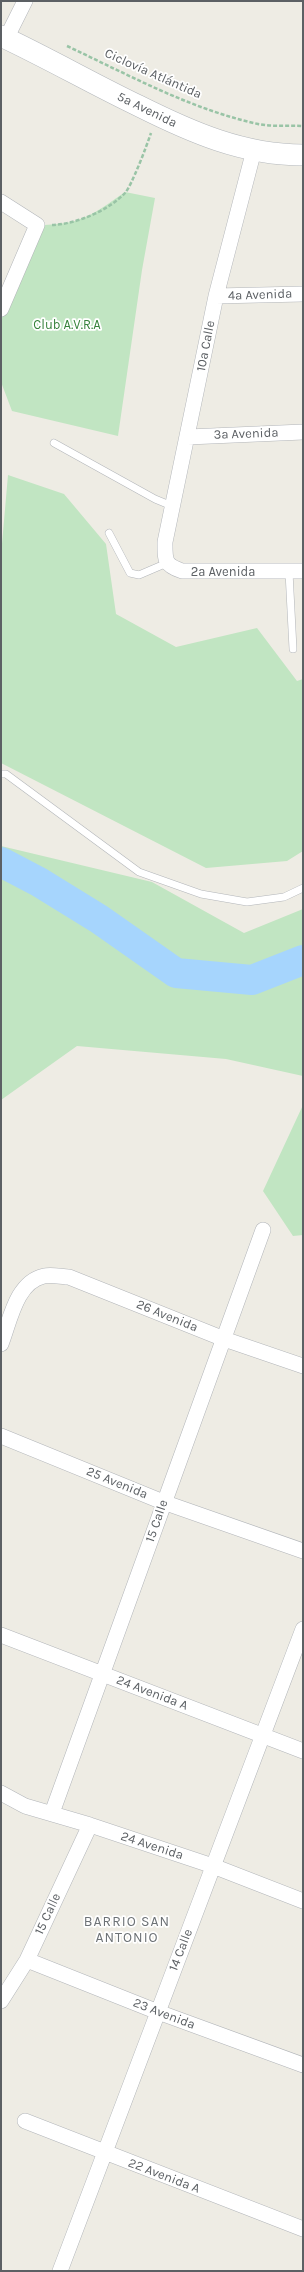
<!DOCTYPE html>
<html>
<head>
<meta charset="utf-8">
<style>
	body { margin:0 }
	#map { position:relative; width:304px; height:2272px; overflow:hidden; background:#eeece4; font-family:Karla,sans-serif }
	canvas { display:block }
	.frame { position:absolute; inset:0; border:2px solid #5c6064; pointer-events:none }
</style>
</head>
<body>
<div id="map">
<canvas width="304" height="2272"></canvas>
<div class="frame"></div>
</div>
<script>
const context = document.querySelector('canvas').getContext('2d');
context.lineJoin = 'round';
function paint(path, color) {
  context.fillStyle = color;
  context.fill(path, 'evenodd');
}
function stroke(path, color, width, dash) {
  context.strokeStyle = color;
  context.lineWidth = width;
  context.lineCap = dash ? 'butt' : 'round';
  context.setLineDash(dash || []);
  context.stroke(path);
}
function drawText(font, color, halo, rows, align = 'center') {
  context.font = font + ' Karla,sans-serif';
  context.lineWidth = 3.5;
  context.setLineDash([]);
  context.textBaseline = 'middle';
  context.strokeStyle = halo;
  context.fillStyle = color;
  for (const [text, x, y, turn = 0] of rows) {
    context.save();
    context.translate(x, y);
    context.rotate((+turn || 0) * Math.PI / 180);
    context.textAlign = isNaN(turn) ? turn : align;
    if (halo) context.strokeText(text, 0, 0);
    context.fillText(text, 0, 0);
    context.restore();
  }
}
paint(new Path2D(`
	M 125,192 L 155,198 L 142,270 L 118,436 L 12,411 L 1,382 L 1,312 L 37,225 C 80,225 91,216 125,192 Z
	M 8,475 L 64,494 L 106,544 L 116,614 L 176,647 L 257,628 L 297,681 L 303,679 L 303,851 L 287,861 L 206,868 L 1,763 L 1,555 Z
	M 1,846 L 152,882 L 244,933 L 303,909 L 303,1076 L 226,1059 L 77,1046 L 1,1100 Z
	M 303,1105 L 303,1235 L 293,1236 L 263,1191 Z`), '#c1e5c2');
stroke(new Path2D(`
	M 1,862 L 39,882 L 99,919 L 176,973 L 252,980 L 303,960`), '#a6d5fd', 30);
const lane = new Path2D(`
	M 54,443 L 155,499 L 172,506
	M 109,533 L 130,573 L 139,575 L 167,563
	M 289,572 L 293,649
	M 1,774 L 6,774 L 139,872 L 201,894 L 247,902 L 284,897 L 303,888`);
const street = new Path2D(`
	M 6,39 L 25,1
	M 254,150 L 216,296 L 165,542 C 165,560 164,565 182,571 L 303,571
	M 1,202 L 37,225 L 1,309
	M 216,296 L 303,294
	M 188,437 L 303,432
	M 1,1344 C 10,1321 16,1282 44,1276 C 52,1274 62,1277 69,1277 L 224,1339 L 303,1366
	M 1,1436 L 163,1502 L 303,1551
	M 1,1635 L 303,1751
	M 1,1793 L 25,1806 L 90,1825 L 213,1866 L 303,1901
	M 52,1813 L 263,1230
	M 27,1960 L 158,2012 L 303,2065
	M 1,2001 L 27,1960 L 90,1825
	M 25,2121 L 303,2229
	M 60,2271 L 303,1629`);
const secondary = new Path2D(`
	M 1,36 C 48,58 93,84 139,106 C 191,132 243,155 303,155`);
stroke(lane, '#b2b5b9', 8);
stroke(street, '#b2b5b9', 16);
stroke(secondary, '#b3b7bb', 22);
stroke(new Path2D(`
	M 67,46 C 129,75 190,109 258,124 C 272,127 288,125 303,126
	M 52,225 C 76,224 108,211 125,193 C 132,185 147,145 151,133`), '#99c4a6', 2.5, [4, 2]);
stroke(lane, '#fff', 7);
stroke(street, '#fff', 15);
stroke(secondary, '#fff', 21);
drawText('13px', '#5c6064', '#fff', [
	["Ciclovía Atlántida",153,74,24],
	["5a Avenida",147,110,26],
	["4a Avenida",260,295,-2],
	["10a Calle",206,346,-79],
	["3a Avenida",246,434,-2],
	["2a Avenida",223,572],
	["26 Avenida",167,1316,22],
	["25 Avenida",117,1483,22],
	["15 Calle",157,1521,-71],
	["24 Avenida A",152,1693,21],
	["24 Avenida",152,1846,18],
	["15 Calle",48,1914,-65],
	["14 Calle",181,1950,-69],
	["23 Avenida",164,2014,21],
	["22 Avenida A",164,2176,21]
]);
drawText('13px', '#36823b', '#fff', [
	["Club A.V.R.A",67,325]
]);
context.letterSpacing = '1px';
drawText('14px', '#6d7276', '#fff', [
	["BARRIO SAN",127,1922],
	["ANTONIO",127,1938]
]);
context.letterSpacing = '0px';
</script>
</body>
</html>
